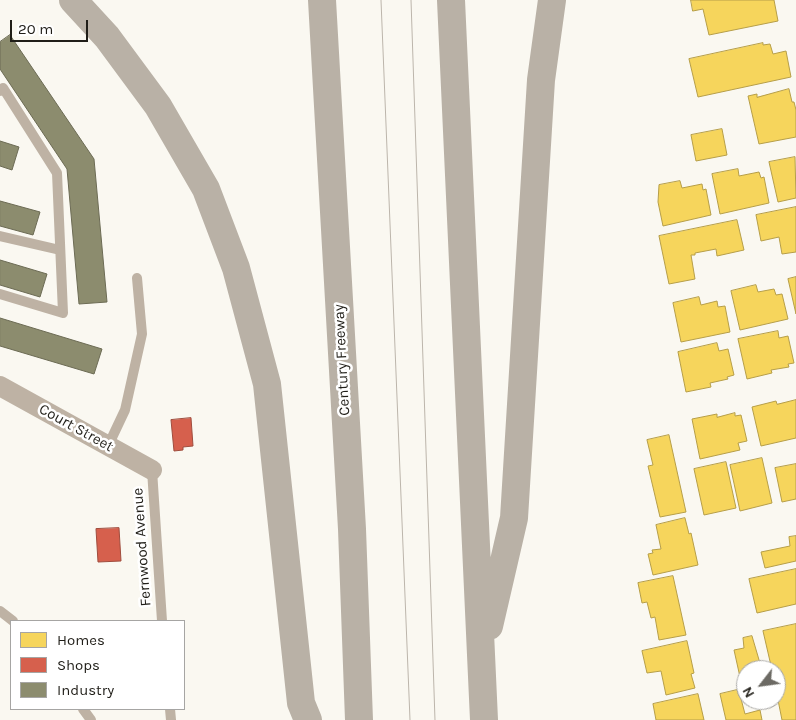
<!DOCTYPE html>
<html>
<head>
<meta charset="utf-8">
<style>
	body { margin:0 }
	#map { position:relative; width:796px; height:720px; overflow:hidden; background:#faf8f1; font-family:Karla,sans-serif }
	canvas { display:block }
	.legend { position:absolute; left:10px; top:620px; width:175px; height:90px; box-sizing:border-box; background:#fff; border:1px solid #a6a5a3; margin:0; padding:6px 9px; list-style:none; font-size:15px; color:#201e18 }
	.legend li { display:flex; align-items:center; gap:10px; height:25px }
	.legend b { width:25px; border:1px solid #a6a5a3 }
	.north { position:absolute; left:736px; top:660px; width:50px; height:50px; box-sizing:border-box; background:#fff; border:1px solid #a6a5a3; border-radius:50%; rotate:240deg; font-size:14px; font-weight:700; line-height:20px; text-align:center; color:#201e18 }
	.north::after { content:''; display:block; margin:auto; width:18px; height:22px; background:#6c6a64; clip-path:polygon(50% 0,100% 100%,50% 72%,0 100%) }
	.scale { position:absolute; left:10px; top:20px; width:78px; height:22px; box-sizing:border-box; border:2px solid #201e18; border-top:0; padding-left:6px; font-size:15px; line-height:18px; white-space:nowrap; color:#201e18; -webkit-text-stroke:4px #fff; paint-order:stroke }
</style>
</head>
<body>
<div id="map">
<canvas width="796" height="720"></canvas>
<ul class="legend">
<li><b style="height:14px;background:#f6d55c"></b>Homes</li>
<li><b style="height:14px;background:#d6604d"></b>Shops</li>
<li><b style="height:14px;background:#8c8c6e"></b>Industry</li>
</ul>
<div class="north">N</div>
<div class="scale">20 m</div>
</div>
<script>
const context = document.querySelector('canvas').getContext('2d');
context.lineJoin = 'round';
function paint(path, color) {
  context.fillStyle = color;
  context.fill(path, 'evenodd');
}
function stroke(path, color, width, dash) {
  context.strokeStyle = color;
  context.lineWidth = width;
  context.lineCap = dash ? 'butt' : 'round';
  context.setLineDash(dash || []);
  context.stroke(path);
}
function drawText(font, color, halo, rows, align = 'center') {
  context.font = font + ' Karla,sans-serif';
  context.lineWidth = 5;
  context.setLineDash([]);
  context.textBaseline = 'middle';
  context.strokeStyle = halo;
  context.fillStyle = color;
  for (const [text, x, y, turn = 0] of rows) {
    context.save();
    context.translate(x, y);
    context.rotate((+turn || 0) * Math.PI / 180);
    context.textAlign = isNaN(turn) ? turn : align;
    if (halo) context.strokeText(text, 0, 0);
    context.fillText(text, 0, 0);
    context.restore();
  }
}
const homes = new Path2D(`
	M 691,0 L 774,0 L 778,21 L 709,35 L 703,9 L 693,11 Z
	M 763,43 L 763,45 L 770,44 L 773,54 L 786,51 L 791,77 L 698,97 L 689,59 Z
	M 789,89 L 792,102 L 794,102 L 796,110 L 796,137 L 759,144 L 748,96 L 757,94 L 757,97 Z
	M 722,129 L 727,155 L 696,161 L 691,135 Z
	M 795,157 L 796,198 L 778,202 L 769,162 Z
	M 738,169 L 739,176 L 759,172 L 761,178 L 764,177 L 769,203 L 720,214 L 712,174 Z
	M 680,181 L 682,188 L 702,184 L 703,190 L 706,189 L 711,215 L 663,226 L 658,202 L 659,185 Z
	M 796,207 L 796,252 L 782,254 L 779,237 L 761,241 L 756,215 Z
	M 737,220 L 744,250 L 717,256 L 716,249 L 695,253 L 695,255 L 691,255 L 695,279 L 669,284 L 659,236 Z
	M 796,277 L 796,314 L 788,279 Z
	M 756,285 L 758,292 L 774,289 L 776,295 L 782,294 L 788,319 L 740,330 L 731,291 Z
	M 699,297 L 701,305 L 717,301 L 718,307 L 725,306 L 730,332 L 681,342 L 673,303 Z
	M 778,331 L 779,338 L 788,336 L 794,363 L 788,364 L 789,367 L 771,370 L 772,373 L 747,379 L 738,339 Z
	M 717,343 L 719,351 L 728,349 L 734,375 L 727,377 L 728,379 L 710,383 L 711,387 L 686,392 L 678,352 Z
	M 796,400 L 796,438 L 761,446 L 752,407 L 776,401 L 777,404 Z
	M 735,413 L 735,416 L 741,415 L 747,441 L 738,443 L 740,450 L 700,459 L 692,419 L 717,414 L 717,417 Z
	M 669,435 L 686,512 L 660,517 L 648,466 L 653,465 L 647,440 Z
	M 762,458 L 772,503 L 740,511 L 730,465 Z
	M 726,462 L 736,508 L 704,515 L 694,469 Z
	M 796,464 L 796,499 L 782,502 L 775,468 Z
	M 685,518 L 689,534 L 691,533 L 698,565 L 653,575 L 648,554 L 653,553 L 652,550 L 661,549 L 656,525 Z
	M 796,536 L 796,561 L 765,568 L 761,552 L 790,546 L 789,537 Z
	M 796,569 L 796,604 L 757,613 L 749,579 Z
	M 673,576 L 686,635 L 659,640 L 655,617 L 651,618 L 647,602 L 642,603 L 638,583 Z
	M 796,624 L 796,720 L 782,720 L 776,690 L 776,670 L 772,670 L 763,631 Z
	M 752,636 L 762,670 L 746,670 L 746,694 L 744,695 L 734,650 L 744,648 L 743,638 Z
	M 687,641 L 694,673 L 691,674 L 695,688 L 666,695 L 661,671 L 647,673 L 642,651 Z
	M 737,690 L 739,696 L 740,695 L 745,714 L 760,710 L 762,720 L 726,720 L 720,694 Z
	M 698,694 L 704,720 L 656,720 L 653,704 Z`);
paint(homes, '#f6d55c');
stroke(homes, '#b69e48', 1);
const shops = new Path2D(`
	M 191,418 L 193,446 L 183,447 L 183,450 L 174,451 L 171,420 Z
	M 119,528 L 121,561 L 98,562 L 96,529 Z`);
paint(shops, '#d6604d');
stroke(shops, '#9f4c3d', 1);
const industry = new Path2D(`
	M 10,35 L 94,159 L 107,302 L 79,304 L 67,169 L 0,69 L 0,42 Z
	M 0,141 L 19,147 L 12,170 L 0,166 Z
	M 0,201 L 40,212 L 33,235 L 0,226 Z
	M 0,260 L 47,274 L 40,297 L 0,285 Z
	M 0,318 L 102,349 L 94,374 L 0,346 Z`);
paint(industry, '#8c8c6e');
stroke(industry, '#6c6b54', 1);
stroke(new Path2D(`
	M 0,91 L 3,88 L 57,173 L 63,313 L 0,294
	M 0,236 L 60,250
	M 108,446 L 125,410 L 142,334 L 137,278
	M 152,470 L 162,621
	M 0,611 L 13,621
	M 83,709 L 91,720
	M 170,709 L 171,720`), '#beb2a4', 10);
stroke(new Path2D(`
	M 0,386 L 152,470`), '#beb2a4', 20);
stroke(new Path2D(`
	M 73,0 L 107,37 L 158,106 L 206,189 L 236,268 L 267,384 L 301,703 L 308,720
	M 322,0 L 352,529 L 359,720
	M 451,0 L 484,720
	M 489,626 L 514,518 L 541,80 L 552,0`), '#b9b1a6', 28);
stroke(new Path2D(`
	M 381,0 L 410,720
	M 411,0 L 435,720`), '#bcb5ab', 1);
drawText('15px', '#201e18', '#fff', [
	["Century Freeway",342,360,-93],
	["Court Street",76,428,29],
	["Fernwood Avenue",142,547,-94]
]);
</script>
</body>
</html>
